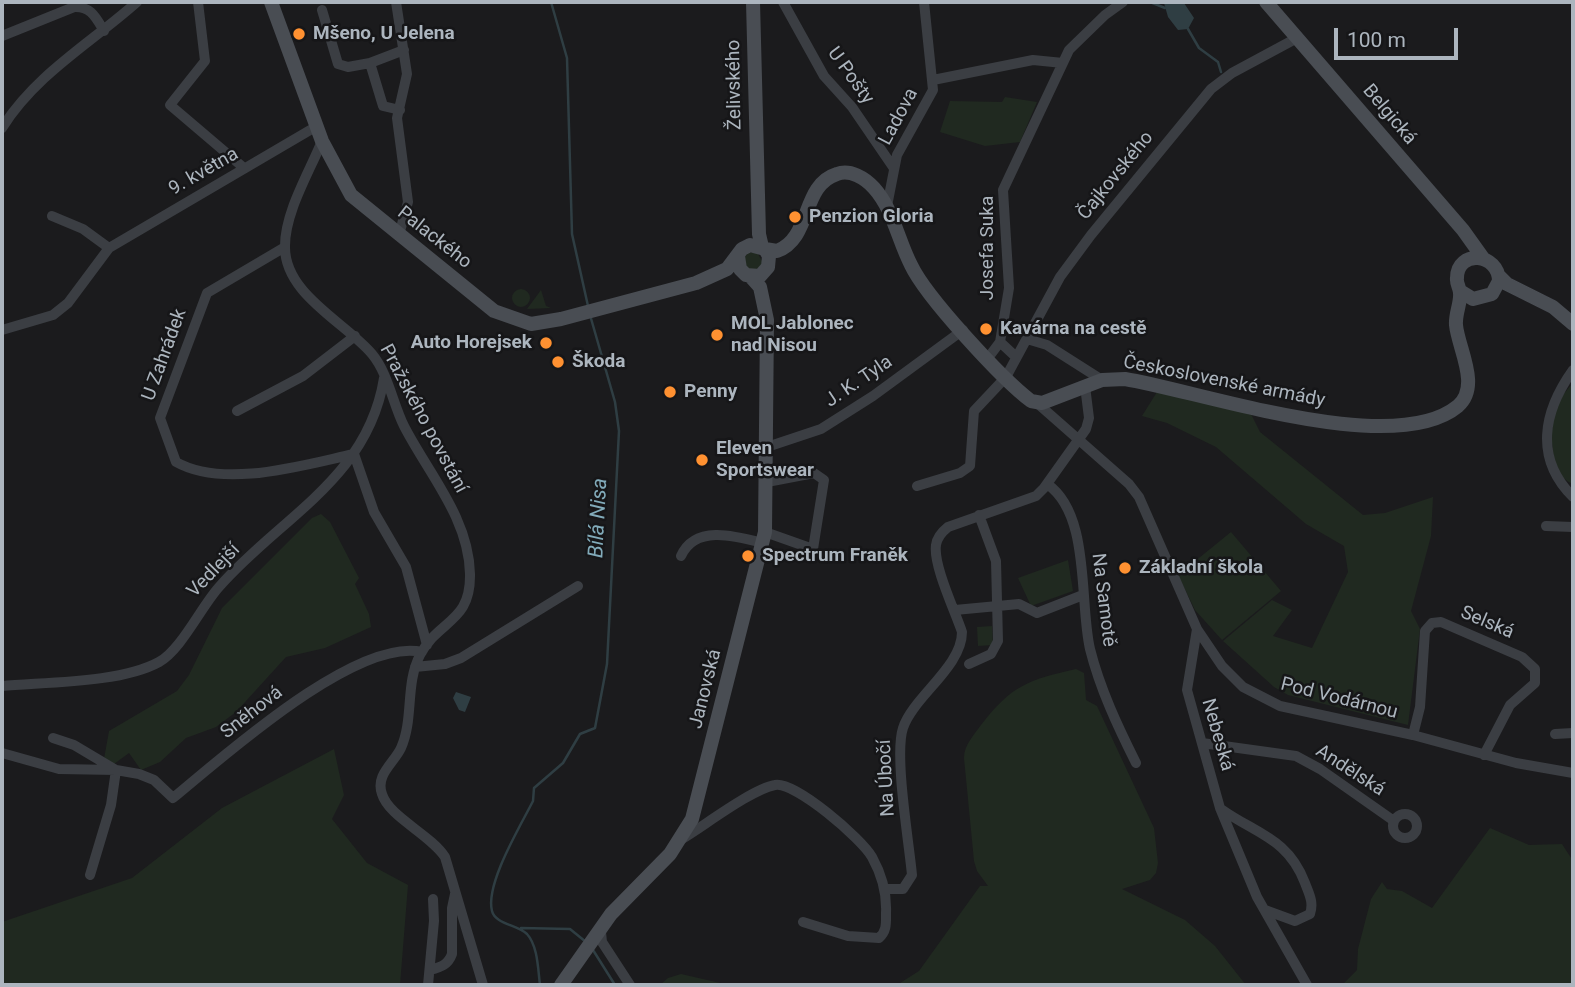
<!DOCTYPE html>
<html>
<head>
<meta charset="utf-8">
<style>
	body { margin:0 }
	#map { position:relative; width:1575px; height:987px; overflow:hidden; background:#1b1b1d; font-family:Roboto,sans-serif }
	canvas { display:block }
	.frame { position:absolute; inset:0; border:4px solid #acb5be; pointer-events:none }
	.scale { position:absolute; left:1334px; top:28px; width:124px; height:32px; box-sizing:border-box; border:4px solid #acb5be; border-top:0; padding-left:9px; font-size:21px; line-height:24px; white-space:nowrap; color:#acb5be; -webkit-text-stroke:5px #161618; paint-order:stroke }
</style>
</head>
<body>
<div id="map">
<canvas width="1575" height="987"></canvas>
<div class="frame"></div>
<div class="scale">100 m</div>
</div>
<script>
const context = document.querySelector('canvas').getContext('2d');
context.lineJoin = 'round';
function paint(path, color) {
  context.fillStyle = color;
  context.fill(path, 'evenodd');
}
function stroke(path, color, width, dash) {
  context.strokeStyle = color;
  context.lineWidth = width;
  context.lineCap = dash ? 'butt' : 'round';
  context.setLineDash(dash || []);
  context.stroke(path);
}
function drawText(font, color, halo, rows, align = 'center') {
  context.font = font + ' Roboto,sans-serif';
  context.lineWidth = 5;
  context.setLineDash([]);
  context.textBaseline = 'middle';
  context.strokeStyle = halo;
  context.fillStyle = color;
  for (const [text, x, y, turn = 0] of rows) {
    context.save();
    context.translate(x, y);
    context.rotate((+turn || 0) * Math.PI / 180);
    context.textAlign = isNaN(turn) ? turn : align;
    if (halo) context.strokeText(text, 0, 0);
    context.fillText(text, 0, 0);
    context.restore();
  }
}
paint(new Path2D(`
	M 1005,97 L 1037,102 L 1020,142 L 985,146 L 940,132 L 950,101 L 1002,102 Z
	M 757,252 L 763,263 L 756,270 L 746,268 L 744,258 L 748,253 Z
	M512 298a9 9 0 1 1 18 0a9 9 0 1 1-18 0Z
	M 541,290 L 546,306 L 551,308 L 527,309 Z
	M 1573,383 L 1573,484 C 1549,475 1550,433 1554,412 C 1556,402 1567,390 1573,383 Z
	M 1157,392 L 1250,412 L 1260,432 L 1363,515 L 1385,513 L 1433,497 L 1431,536 L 1411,611 L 1420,629 L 1408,725 L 1288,695 L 1274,687 L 1223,641 L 1272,600 L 1292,610 L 1273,636 L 1312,648 L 1348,572 L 1344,546 L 1306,524 L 1216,447 L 1167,423 L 1142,416 Z
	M 321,514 L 330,522 L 359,578 L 355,584 L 369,614 L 371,627 L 325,648 L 286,657 L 236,712 L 216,727 L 186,738 L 160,762 L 141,770 L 129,753 L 114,764 L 104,759 L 109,731 L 177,691 L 189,675 L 222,608 L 312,518 Z
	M 1231,532 L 1281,591 L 1222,640 L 1195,610 L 1178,575 Z
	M 1068,560 L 1073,591 L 1031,606 L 1018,578 Z
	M 992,626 L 993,645 L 978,646 L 977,627 Z
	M 1076,669 L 1084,673 L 1086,700 L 1097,706 L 1154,828 L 1158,863 L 1156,873 L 1150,880 L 1122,889 L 1185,920 L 1215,946 L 1246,985 L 897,985 L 919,971 L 980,886 L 988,886 L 977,871 L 974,861 L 964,758 C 964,745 974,735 981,725 C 1012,685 1028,680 1076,669 Z
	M 334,749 L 344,795 L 332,819 L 367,863 L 408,885 L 400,985 L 2,985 L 2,922 L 132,878 L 222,808 Z
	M 1490,828 L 1529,845 L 1562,844 L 1573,861 L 1573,985 L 1342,985 L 1357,970 L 1358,949 L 1371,899 L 1382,882 L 1387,889 L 1402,891 L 1432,908 Z
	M 681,974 L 729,985 L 660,985 L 668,978 Z`), '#202920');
paint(new Path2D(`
	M 1164,3 L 1184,3 L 1194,18 L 1188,29 L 1178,30 L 1168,17 Z
	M 456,692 L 471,697 L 465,712 L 459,710 L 453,698 Z`), '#2f3e43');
stroke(new Path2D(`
	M 551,2 L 567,58 L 572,234 L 588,306
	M 1150,2 L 1165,8
	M 1188,29 L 1199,48 L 1218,62 L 1221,72
	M 521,928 L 570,929 L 586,942
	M 593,950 L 615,985
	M 540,985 C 538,970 538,946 527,934 C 518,925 495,924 492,911 C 485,884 521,825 533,801 L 534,788 L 563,763 L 580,734 L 595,728 L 607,664 L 619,431 L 615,402 L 590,315`), '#2f3e43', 2.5);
stroke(new Path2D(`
	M 198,2 L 205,61 L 170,105 L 244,168
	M 396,2 L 407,74 L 397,118 L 408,202 L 399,235
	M 783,2 L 824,76 L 852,107 L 893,167
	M 322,10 L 338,64 L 348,67 L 370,63
	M 2,36 L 74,7 C 91,6 96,18 104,31
	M 933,80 L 1033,60 L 1063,63
	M 400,110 L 383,106 L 370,63 L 404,50
	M 2,128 C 36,74 91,43 137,2
	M 322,141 C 309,173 285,212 285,246 C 284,294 345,322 372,354 C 388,373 393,404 404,426 C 428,473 469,518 470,574 C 471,623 439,619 420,655 C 405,684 414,719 401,748 C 394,763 375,775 382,794 C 389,817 430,834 445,857 L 483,985
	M 887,206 L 897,155 L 933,90 L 924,2
	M 52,216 L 83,229 L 109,248
	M 285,247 L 207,293 L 160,418 L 176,462 C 224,489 303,465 354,454 L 374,512 L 406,567 L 427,645
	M 2,330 L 53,315 L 68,303 L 109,248 L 317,126
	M 1027,339 L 1047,345 L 1102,380
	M 1000,342 L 1016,357
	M 988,358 L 1000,342 L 1009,288 L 1003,190 L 1069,50 L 1105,15 L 1123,2
	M 1573,370 C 1543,412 1534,458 1573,497
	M 1037,403 L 1129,484 L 1139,497 L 1197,629 L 1222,666 L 1243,687 L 1280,706 L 1413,735 L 1516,763 L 1573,773
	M 237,411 L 303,376 L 355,336
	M 767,447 L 821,429 L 873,396 L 963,330
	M 1047,484 C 1091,514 1079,602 1090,649 C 1100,689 1118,727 1136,763
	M 917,486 L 960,473 L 970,466 L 974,411 L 1006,377 L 1060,277 L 1091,235 L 1211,89 L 1232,73 L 1297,38
	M 1546,526 L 1573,527
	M 765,532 L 813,549 L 824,480 L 814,473 L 767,482
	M 681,556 C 695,524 736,536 763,543
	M 955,610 L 1019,604 L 1037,613 L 1083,595
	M 1197,629 L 1187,690 L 1220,808 L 1257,897 L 1307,985
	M 969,664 L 991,654 L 998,641 L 996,561 L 979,515
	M 415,667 L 445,664 L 461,658 L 578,586
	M 2,686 C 46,682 121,683 159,662 C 181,650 201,607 219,587 C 279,518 368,479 384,378
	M 1555,734 L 1573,733
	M 1413,735 L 1420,707 L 1425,631 L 1432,623 L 1441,622 L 1522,657 L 1535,669 L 1535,683 L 1510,705 L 1484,755
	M 53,738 L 74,745 L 116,770 L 111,805 L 90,875
	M 1202,743 L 1296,756 L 1320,769 L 1394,821
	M 2,753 L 59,769 L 116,770 L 139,774 L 154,780 L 173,798 C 223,757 356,637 422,652
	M 1221,809 C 1256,834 1288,838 1305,883 C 1309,894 1314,902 1310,914 L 1295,921 L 1265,910
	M1393 826a12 12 0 1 1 24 0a12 12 0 1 1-24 0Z
	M 682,839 C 704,826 752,789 775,785 C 795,781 862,839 872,857 C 882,875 887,892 886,913 C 886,923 887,931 879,938 L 848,936 L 803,922
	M 886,889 L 903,889 L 912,875 C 909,842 894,755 903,728 C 913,697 962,667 962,632 C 955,611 933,565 936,545 C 937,537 943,531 948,527 L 1036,496 L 1044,488 L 1086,429 L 1089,418 L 1085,386
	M 601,932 L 602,942 L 630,985
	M 430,970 C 441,967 448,965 452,954 L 452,908 L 455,894
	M 428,985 L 434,921 L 433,899`), '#3b3e43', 10);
stroke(new Path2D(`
	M 271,2 L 322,141 L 351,195 L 494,311 L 531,324 L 561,319 L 696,283 L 727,269 L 742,249 L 750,245 L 765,249 L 769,256 L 768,267 L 760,276 L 746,275 L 740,269 L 738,256
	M 753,2 L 759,234 L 762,247
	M 1266,2 L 1463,230 L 1483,258
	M 765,249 L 777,251 C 812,238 801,185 837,174 C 850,169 865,178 874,188 C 893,209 898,240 911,265 C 926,297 1002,379 1031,401 L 1042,403 L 1102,380 L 1125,379 C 1203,392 1394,459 1458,406 C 1481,386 1458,348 1456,325 C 1455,314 1461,303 1460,293 C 1460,288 1456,283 1457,278 C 1457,249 1499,253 1499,281 L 1492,294 L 1473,299 L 1460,291
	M 1499,276 L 1507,284 L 1553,307 L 1573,324
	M 561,985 L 611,914 L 670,854 L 692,819 L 765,532 L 767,320 L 760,287 L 751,277`), '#494d53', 14);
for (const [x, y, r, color] of [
	[299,34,7,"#ff9131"],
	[795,217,7,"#ff9131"],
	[986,329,7,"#ff9131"],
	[717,335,7,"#ff9131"],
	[546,343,7,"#ff9131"],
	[558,362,7,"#ff9131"],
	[670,392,7,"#ff9131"],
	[702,460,7,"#ff9131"],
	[748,556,7,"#ff9131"],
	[1125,568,7,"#ff9131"]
]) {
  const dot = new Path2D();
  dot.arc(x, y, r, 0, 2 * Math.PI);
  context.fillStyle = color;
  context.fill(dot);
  stroke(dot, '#161618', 2.5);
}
drawText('bold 19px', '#acb5be', '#161618', [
	["Mšeno, U Jelena",313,34],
	["Penzion Gloria",809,217],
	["MOL Jablonec",731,324],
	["nad Nisou",731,346],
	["Kavárna na cestě",1000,329],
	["Auto Horejsek",532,343,"right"],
	["Škoda",572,362],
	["Penny",684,392],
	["Eleven",716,449],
	["Sportswear",716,471],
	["Spectrum Franěk",762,556],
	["Základní škola",1139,568]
], 'left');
drawText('19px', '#acb5be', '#161618', [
	["U Pošty",850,76,54],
	["Želivského",735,85,-91],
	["Belgická",1389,115,50],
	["Ladova",899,117,-62],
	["9. května",204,172,-30],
	["Čajkovského",1116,176,-51],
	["Palackého",434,238,38],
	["Josefa Suka",988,248,-90],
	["U Zahrádek",165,355,-70],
	["J. K. Tyla",859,382,-34],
	["Československé armády",1224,382,11],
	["Pražského povstání",423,419,62],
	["Vedlejší",214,571,-46],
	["Na Samotě",1103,600,83],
	["Selská",1487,623,23],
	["Janovská",706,689,-76],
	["Pod Vodárnou",1339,699,14],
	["Sněhová",252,713,-38],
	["Nebeská",1217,735,74],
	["Andělská",1350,771,33],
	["Na Úbočí",887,778,-93]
]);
drawText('italic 21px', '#82abba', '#161618', [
	["Bílá Nisa",599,518,-87]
]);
</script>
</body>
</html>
